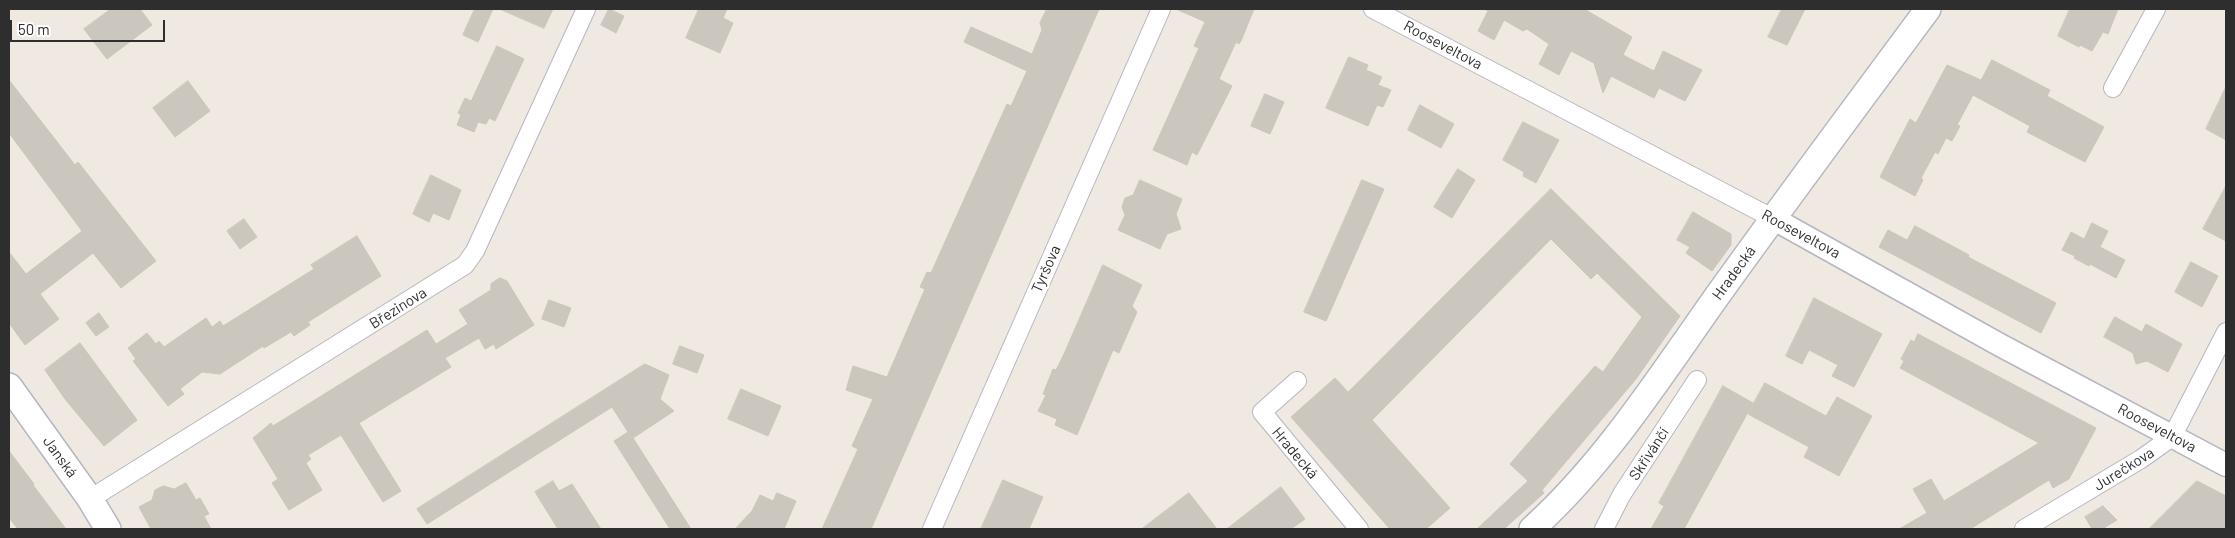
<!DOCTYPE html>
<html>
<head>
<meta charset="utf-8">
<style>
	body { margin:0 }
	#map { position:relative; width:2235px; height:538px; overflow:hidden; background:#efe9e1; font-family:Barlow,sans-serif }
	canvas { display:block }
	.frame { position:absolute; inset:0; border:10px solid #2e2e2e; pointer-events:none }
	.scale { position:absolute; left:10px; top:20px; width:155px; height:22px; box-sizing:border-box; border:2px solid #2e2e2e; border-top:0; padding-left:6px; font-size:15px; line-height:18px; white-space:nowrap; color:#2e2e2e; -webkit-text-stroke:4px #fff; paint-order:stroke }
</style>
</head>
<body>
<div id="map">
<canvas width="2235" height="538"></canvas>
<div class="frame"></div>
<div class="scale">50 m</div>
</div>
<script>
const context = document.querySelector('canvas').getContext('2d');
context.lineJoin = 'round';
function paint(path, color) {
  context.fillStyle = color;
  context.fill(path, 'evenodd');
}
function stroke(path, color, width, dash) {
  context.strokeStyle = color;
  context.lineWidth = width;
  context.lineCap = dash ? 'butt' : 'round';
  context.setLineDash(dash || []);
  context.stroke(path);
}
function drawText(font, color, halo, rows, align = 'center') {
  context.font = font + ' Barlow,sans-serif';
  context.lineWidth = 4.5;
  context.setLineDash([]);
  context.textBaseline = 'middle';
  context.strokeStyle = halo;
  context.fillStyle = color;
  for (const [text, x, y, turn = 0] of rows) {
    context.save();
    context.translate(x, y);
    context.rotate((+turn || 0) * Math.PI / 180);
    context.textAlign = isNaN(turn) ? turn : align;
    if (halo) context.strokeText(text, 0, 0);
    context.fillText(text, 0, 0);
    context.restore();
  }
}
const building = new Path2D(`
	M 111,9 L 140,9 L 152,25 L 107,59 L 84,29 Z
	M 475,9 L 493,9 L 478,42 L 463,35 Z
	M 500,9 L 553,9 L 544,28 Z
	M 609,9 L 624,16 L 616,33 L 601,25 Z
	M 699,9 L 727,9 L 723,18 L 733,23 L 720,53 L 686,38 Z
	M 1047,9 L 1099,9 L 871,529 L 822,529 L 858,449 L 852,446 L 873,399 L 846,390 L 853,366 L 887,377 L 925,289 L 920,287 L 927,272 L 931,273 L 1007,104 L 1011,106 L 1027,71 L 964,42 L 971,27 L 1032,54 L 1042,30 L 1040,23 Z
	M 1176,9 L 1254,9 L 1241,41 L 1239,44 L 1236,42 L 1219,79 L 1232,86 L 1197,155 L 1192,152 L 1187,165 L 1153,150 L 1199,48 L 1194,46 L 1205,22 Z
	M 1484,9 L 1584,9 L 1632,37 L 1623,55 L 1654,71 L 1663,51 L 1702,70 L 1685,101 L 1659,88 L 1654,98 L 1611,76 L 1603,93 L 1594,63 L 1571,51 L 1559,75 L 1539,64 L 1549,44 L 1527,29 L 1523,31 L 1504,20 L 1494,40 L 1478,31 L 1488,11 Z
	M 1782,9 L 1805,9 L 1787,45 L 1768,37 Z
	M 2070,9 L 2118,9 L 2108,34 L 2103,32 L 2092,51 L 2080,45 L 2079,47 L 2058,36 Z
	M 497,46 L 524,59 L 495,121 L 489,118 L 486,124 L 478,122 L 474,132 L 457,125 L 461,115 L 458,113 L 465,98 L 471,101 Z
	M 1349,57 L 1368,65 L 1366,70 L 1382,77 L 1378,85 L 1391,90 L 1383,107 L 1377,105 L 1368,126 L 1326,108 Z
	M 1992,60 L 2050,90 L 2047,96 L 2104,127 L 2085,162 L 2027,132 L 2030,126 L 1973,95 L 1957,125 L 1960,126 L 1952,141 L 1946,138 L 1938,154 L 1935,152 L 1921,178 L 1923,180 L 1915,196 L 1880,177 L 1910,119 L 1916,123 L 1947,65 L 1981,80 Z
	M 9,80 L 75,165 L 78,162 L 156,261 L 121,288 L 93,253 L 40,294 L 59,319 L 25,345 L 9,323 L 9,252 L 26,274 L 82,231 L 9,133 Z
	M 188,81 L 210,111 L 175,137 L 153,108 Z
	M 2226,87 L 2226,140 L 2206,129 Z
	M 1265,94 L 1284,102 L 1270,134 L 1251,126 Z
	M 1420,105 L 1454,124 L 1441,148 L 1408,130 Z
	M 1523,122 L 1559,140 L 1536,183 L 1523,176 L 1524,172 L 1503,160 Z
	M 1458,169 L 1475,180 L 1452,218 L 1434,207 Z
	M 431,175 L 461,190 L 449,220 L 433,213 L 429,222 L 413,214 Z
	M 1140,180 L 1182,199 L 1176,214 L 1181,229 L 1167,234 L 1160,249 L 1118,230 L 1125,215 L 1122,207 L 1125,198 L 1133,195 Z
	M 1362,180 L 1384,189 L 1326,321 L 1304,312 Z
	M 2226,186 L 2226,241 L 2203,229 Z
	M 1551,189 L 1680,316 L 1636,379 L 1542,490 L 1544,493 L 1504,529 L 1477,529 L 1528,481 L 1510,464 L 1595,366 L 1603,372 L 1642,317 L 1597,273 L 1591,279 L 1551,239 L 1372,420 L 1450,508 L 1426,529 L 1390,529 L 1291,417 L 1335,378 L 1348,392 Z
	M 1693,212 L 1731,234 L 1731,245 L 1712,271 L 1686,253 L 1690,247 L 1677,240 Z
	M 244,219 L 257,237 L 240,249 L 227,231 Z
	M 2092,223 L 2108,231 L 2100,247 L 2125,260 L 2116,278 L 2090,264 L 2089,266 L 2074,258 L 2075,256 L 2062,250 L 2071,232 L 2084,239 Z
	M 1915,226 L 1969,255 L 1968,257 L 2056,303 L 2041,333 L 1879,247 L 1888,230 L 1907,240 Z
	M 357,236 L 381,276 L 308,322 L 310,325 L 294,336 L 291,332 L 264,348 L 263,346 L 220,374 L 202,372 L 180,389 L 184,394 L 168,406 L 133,361 L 136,359 L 128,348 L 147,333 L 156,344 L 159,341 L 164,347 L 206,318 L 212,327 L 220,321 L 223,326 L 314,269 L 311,265 Z
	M 2191,262 L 2218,276 L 2202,307 L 2175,292 Z
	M 1103,265 L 1142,285 L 1132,306 L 1137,312 L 1119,353 L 1113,350 L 1077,435 L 1055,425 L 1057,419 L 1038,411 L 1046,395 L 1043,394 L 1053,369 L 1056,370 L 1064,354 Z
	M 500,278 L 507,281 L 534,325 L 496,349 L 494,344 L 485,349 L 479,338 L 445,358 L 451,367 L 359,423 L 401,491 L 383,502 L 341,435 L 308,455 L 311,459 L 306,463 L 322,490 L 289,510 L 272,483 L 278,479 L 253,438 L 271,423 L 273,426 L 427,330 L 436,344 L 468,324 L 459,310 L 491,290 L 491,284 Z
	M 1814,298 L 1882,334 L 1854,387 L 1832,376 L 1838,365 L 1809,350 L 1802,364 L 1786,356 Z
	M 549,300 L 571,308 L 564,327 L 542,319 Z
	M 99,313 L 109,327 L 96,336 L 86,323 Z
	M 2115,317 L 2142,332 L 2146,324 L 2182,344 L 2168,372 L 2147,361 L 2136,364 L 2133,353 L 2104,337 Z
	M 1918,334 L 2096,428 L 2069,479 L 2053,488 L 2049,480 L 1970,529 L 1899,529 L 1927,513 L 1913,489 L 1931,479 L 1944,501 L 2039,443 L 1900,368 L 1904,361 L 1901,359 L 1911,340 L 1914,342 Z
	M 80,343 L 137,420 L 104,446 L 65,399 L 45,370 Z
	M 680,346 L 704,355 L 697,373 L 673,364 Z
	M 645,364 L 669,375 L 660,399 L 674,411 L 633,438 L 691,529 L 670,529 L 614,441 L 628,432 L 612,407 L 427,524 L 417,509 Z
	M 1765,383 L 1826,416 L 1837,397 L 1872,416 L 1839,476 L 1804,457 L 1809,447 L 1748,414 Z
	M 1723,386 L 1753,403 L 1684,529 L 1651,529 L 1664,506 L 1659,503 Z
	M 741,389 L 781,406 L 768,436 L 728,419 Z
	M 9,451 L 34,484 L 33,485 L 66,529 L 18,529 L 9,518 Z
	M 1003,480 L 1043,497 L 1029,529 L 981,529 Z
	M 553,481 L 559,491 L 572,484 L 601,529 L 558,529 L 535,492 Z
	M 2197,481 L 2226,496 L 2226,529 L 2149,529 Z
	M 186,483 L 196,500 L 200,498 L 209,514 L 204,516 L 211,529 L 151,529 L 139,507 L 152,500 L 155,490 L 163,486 L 174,489 Z
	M 1281,487 L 1305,519 L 1291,529 L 1227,529 Z
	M 777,493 L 796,501 L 784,529 L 735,529 L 752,511 L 760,495 L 773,501 Z
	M 1189,493 L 1217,529 L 1142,529 Z
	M 2103,506 L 2117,520 L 2102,529 L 2092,529 L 2085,517 Z`);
paint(building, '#cbc7bf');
stroke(building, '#cbc5ba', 1);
const minor = new Path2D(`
	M 1373,9 L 1774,219
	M 2113,88 L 2156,9
	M 1297,381 L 1262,412 L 1359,529
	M 90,499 L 465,265 L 475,251 L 586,9
	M 932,529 L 1161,9
	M 1604,529 L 1622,494 L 1697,380
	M 2024,529 L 2141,459 L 2172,437 L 2226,332`);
const tertiary = new Path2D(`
	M 1774,219 L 2000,345 L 2226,465`);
const secondary = new Path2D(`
	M 9,386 L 90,499 L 108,529
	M 1532,529 C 1605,463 1659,378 1715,299 C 1785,201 1857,105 1928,9`);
stroke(minor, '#b4b7c1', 20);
stroke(tertiary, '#b4b7c1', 25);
stroke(secondary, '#b4b7c1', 28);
stroke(minor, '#fff', 18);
stroke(tertiary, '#fff', 22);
stroke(secondary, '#fff', 25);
drawText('15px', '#2e2e2e', '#fff', [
	["Rooseveltova",1443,45,28],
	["Rooseveltova",1801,234,28],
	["Tyršova",1046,269,-66],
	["Hradecká",1734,273,-54],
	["Březinova",398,308,-32],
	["Rooseveltova",2157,428,28],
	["Hradecká",1295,453,50],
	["Skřivánčí",1649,454,-57],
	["Janská",60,457,54],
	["Jurečkova",2124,469,-32]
]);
</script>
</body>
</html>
